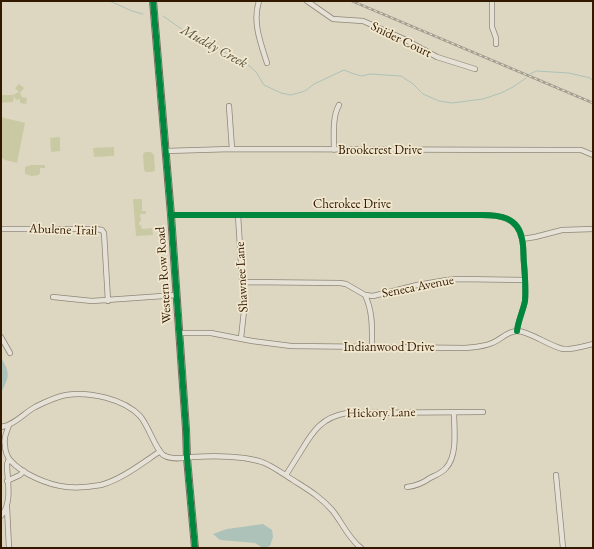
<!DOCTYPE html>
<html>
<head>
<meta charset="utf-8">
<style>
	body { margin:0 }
	#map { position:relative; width:594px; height:549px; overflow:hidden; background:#ddd6c1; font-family:"EB Garamond",serif }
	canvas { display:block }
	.frame { position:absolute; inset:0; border:2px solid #311900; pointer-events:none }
</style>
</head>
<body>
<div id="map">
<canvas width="594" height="549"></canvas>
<div class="frame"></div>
</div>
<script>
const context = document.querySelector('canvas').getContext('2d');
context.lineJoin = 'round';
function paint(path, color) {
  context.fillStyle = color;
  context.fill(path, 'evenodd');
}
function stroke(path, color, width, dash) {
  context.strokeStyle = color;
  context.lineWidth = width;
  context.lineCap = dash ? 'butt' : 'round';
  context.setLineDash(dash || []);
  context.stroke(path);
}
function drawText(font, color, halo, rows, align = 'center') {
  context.font = font + ' "EB Garamond",serif';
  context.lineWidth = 3.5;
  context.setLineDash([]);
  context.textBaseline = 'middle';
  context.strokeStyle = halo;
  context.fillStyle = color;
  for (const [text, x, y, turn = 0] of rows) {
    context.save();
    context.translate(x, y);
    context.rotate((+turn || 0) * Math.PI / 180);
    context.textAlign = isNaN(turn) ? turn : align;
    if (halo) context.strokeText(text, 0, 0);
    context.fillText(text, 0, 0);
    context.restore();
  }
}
paint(new Path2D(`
	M 19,84 L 24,88 L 20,93 L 22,97 L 27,98 L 26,104 L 20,103 L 20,99 L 16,100 L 14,96 L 13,102 L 1,103 L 1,95 L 13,95 L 19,92 L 15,88 Z
	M 1,117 L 25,123 L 17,163 L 5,160 L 1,157 Z
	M 60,137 L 60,151 L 51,152 L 50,138 Z
	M 114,147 L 114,156 L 94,157 L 93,148 Z
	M 145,152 L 151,152 L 154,155 L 155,170 L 152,172 L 146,172 L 144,170 L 143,154 Z
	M 31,165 L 45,165 L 45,168 L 40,168 L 40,173 L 39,175 L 32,176 L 25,174 L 25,167 Z
	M 133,199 L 142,199 L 142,211 L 146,211 L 146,214 L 140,214 L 141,221 L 139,222 L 139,225 L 141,225 L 142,229 L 152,228 L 153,235 L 136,236 Z`), '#c9caa4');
paint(new Path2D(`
	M 1,358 C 11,374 9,377 1,393 Z
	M 263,524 L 272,530 L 273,537 L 270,546 L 263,548 L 255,543 L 220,540 L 213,534 L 227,529 Z`), '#adc2b8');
stroke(new Path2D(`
	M 106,1 L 112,2 L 132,11 L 143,14
	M 163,16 L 190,35 L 246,63 L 256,72 L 264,85 L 281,93 L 291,95 L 305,91 L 314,84 L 344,70 L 354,74 L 362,76 L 370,74 L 401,76 L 413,84 L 423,94 L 439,101 L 452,103 L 483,99 L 501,93 L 513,87 L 526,78
	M 530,74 L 536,71 L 569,73 L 590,78 L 593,81`), '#adc2b8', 1);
const street = new Path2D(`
	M 259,1 C 252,22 261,44 267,63
	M 307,1 L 330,17 L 333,19 L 363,21 L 404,39 L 437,57 L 475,69
	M 492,1 L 492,27 L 496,38 L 496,44
	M 229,106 L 232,149
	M 334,150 C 334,137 332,117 339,105
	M 166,151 L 232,149 L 551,150 L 581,150 L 593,155
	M 171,215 L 481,215 C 500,215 518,217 522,239 C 524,247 523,256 524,264 C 525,276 526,289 525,301 C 523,311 518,321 517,331
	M 238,215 L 244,311 L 241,338
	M 1,229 L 96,229 L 102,230 L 104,233 L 108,301
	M 522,239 L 535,237 L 562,230 L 593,229
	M 243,282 L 340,283 L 346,284 L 365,295 L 373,296 L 417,285 L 447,280 L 459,279 L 525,280
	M 365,295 C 373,312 372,328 372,347
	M 53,297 L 92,301 L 177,295
	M 179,333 L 211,333 L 252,341 L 291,346 L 465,348 C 474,347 483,347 492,343 C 500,340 508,331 517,331 C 529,331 549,346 563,349 C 572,350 584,346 593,344
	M 1,337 L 10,353
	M 9,425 C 7,432 3,437 5,445 C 5,450 7,456 10,460 C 22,474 48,485 67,487 C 78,488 90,487 101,485 C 122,479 141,464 159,452
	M 1,427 C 4,426 7,426 10,424 C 19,420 26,412 35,407 C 45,402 55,397 66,395 C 89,391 124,399 140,416 C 149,426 156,452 165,456 C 173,460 184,458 192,457 C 207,456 229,456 244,458 C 250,459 256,460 262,462 C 273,466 283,474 293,480 C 307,489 321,497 332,510 C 342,522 348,538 361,548
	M 286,475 C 291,467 296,459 301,451 C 313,431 322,417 347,413 L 483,412
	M 556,475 L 563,548
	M 7,481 L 20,475 L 24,471
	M 407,487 C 416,486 423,483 430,478 C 436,475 442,473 446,468 C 458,455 454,429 454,413
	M 7,507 L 9,548
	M 1,516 C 13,503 7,480 7,464 L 9,459`);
const secondary = new Path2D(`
	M 153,1 L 171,215 L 186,429 L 187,458 L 195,548`);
stroke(street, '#8f8778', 6);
stroke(secondary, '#766e60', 8);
stroke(street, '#e5e1d6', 4.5);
stroke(secondary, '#e5e1d6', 6);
const rail = new Path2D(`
	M 352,1 L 593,103`);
stroke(rail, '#a29c91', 2.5);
stroke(rail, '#f1e8cf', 1, [3]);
stroke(new Path2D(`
	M 153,1 L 171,215 L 186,429 L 187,458 L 195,548
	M 171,215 L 481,215 C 500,215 518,217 522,239 C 524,247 523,256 524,264 C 525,276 526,289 525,301 C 523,311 518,321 517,331`), '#00873e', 6);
drawText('13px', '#311900', '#f1e8cf', [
	["Snider Court",401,40,26],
	["Brookcrest Drive",380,150],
	["Cherokee Drive",352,204],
	["Abulene Trail",63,230,2],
	["Western Row Road",164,275,-94],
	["Shawnee Lane",242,277,-93],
	["Seneca Avenue",418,287,-11],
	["Indianwood Drive",389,347],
	["Hickory Lane",381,413,-1]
]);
drawText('italic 14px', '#55513f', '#f1e8cf', [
	["Muddy Creek",214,47,29]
]);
</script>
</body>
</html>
